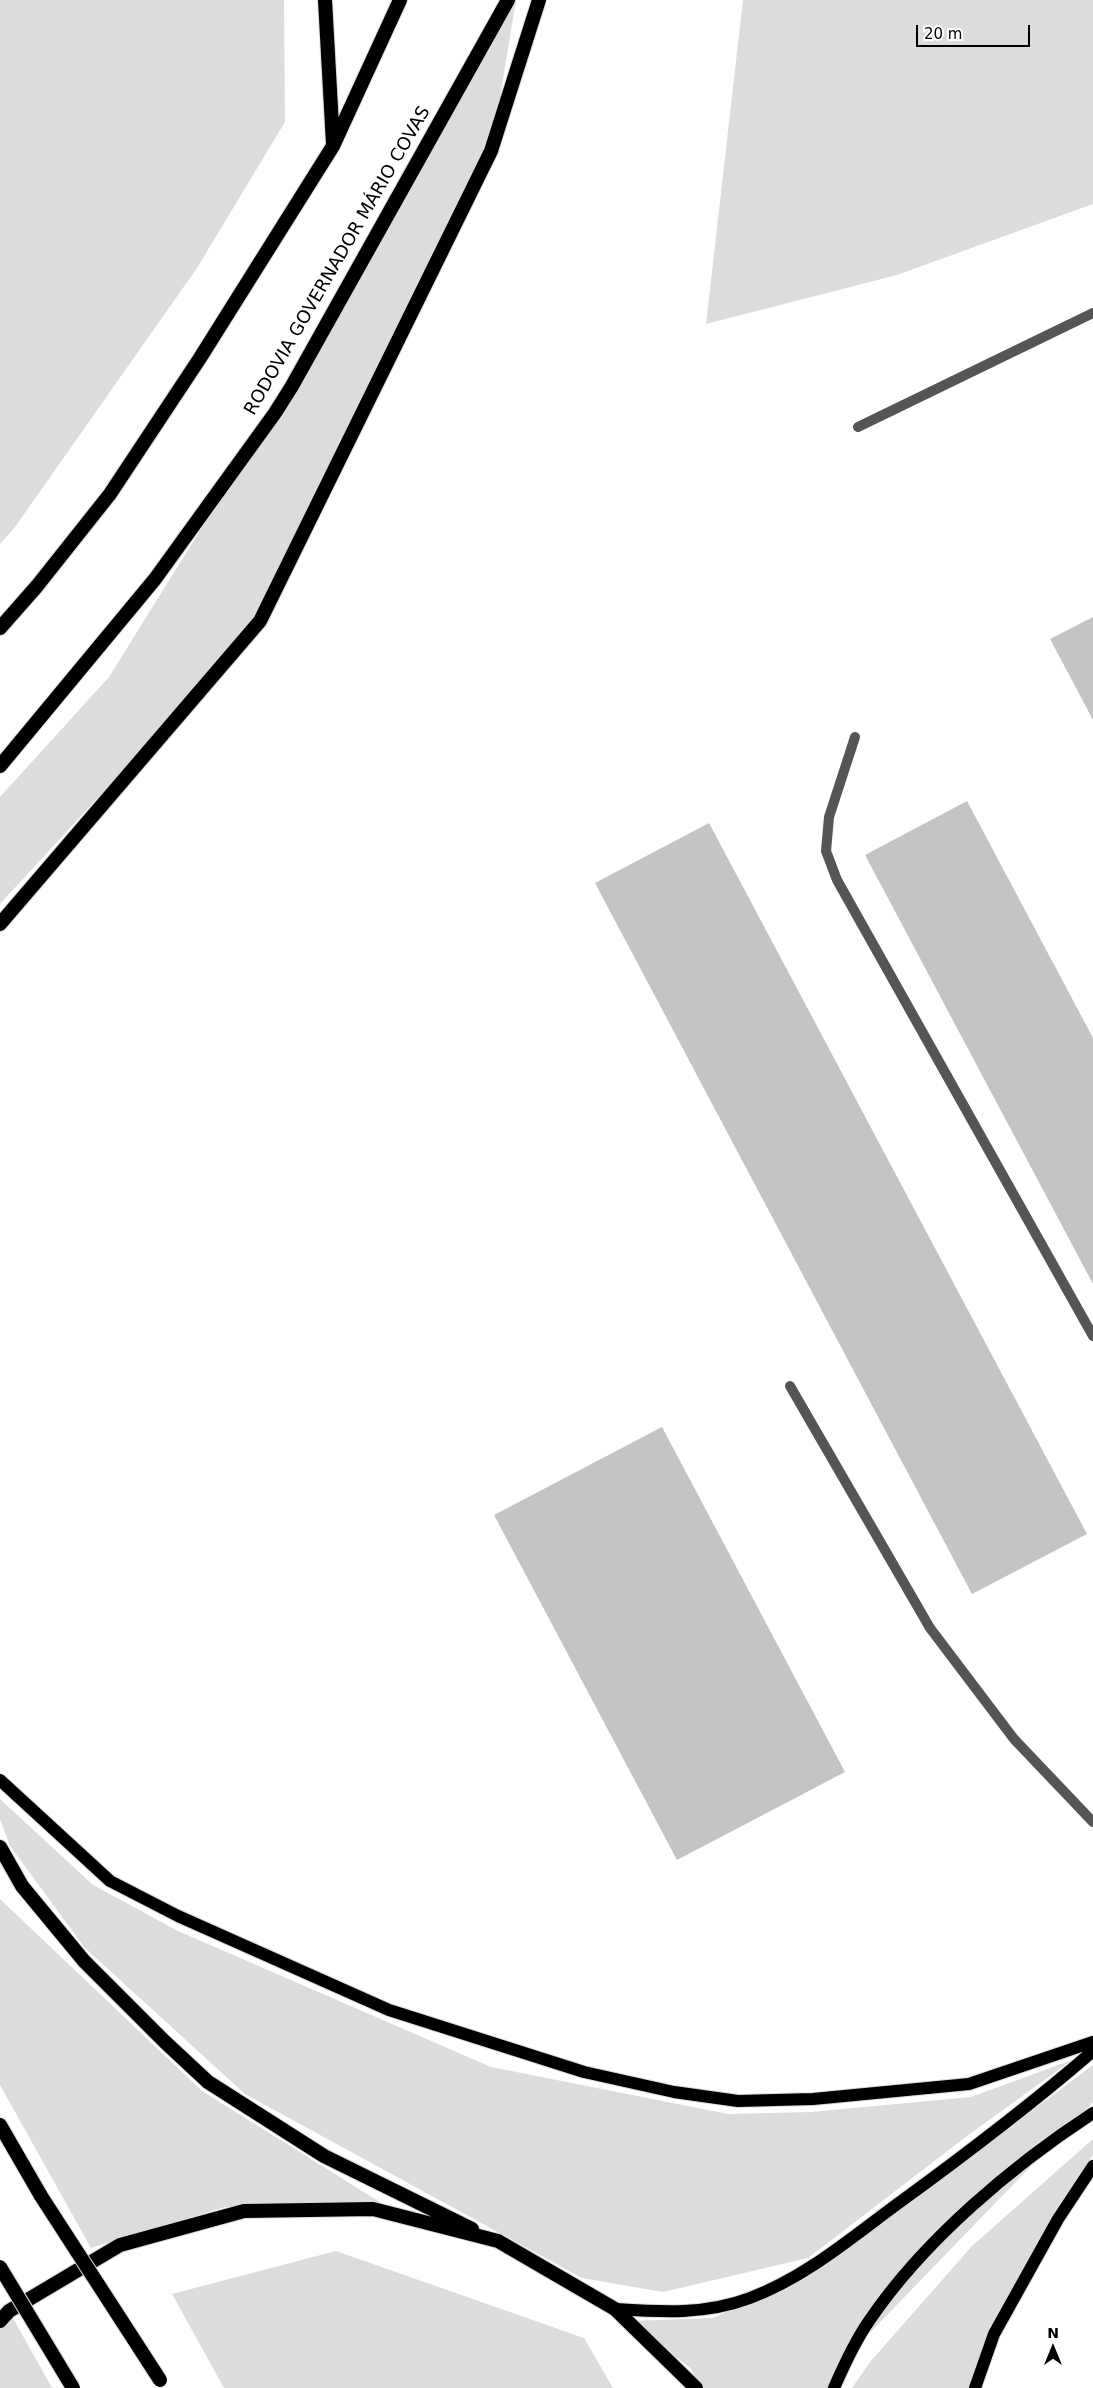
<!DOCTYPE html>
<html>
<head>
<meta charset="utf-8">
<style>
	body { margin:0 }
	#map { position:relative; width:1093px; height:2388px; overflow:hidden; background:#fff; font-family:"DejaVu Sans",sans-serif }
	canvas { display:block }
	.north { position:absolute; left:1028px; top:2323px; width:50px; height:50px; -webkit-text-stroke:4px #fff; paint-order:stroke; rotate:0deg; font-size:14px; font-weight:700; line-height:20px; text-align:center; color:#000 }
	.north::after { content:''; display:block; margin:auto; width:18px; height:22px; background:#000; clip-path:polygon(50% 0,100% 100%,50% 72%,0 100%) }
	.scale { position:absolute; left:916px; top:25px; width:114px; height:22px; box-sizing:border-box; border:2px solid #000; border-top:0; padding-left:6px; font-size:15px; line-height:18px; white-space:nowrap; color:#000; -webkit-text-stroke:4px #fff; paint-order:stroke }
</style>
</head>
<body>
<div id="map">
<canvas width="1093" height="2388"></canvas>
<div class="north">N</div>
<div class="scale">20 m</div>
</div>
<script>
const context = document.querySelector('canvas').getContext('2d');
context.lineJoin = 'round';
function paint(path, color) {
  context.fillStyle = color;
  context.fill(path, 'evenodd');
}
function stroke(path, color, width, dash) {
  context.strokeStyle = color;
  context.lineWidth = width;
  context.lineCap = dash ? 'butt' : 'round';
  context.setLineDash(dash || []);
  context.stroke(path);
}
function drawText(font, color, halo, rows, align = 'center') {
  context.font = font + ' "DejaVu Sans",sans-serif';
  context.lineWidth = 4;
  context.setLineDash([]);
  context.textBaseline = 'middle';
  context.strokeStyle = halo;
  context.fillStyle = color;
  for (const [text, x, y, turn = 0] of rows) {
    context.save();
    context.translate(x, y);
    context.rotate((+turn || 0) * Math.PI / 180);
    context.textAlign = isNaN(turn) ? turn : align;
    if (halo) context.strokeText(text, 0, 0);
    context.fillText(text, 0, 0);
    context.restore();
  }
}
paint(new Path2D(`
	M 0,0 L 284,0 L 285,122 L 197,268 L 15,527 L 0,544 Z
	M 508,0 L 516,0 L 491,151 L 260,621 L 0,904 L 0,797 L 109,677 L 275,410 Z
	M 743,0 L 1093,0 L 1093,204 L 897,275 L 706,324 Z
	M 0,1799 L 93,1885 L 178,1931 L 491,2067 L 728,2114 L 811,2112 L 971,2097 L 1072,2060 L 967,2136 L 808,2258 L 663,2292 L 582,2278 L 245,2094 L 85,1948 L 10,1846 L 0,1819 Z
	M 0,1899 L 202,2091 L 383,2204 L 225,2207 L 91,2248 L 0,2085 Z
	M 1093,2065 L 1093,2102 L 859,2344 L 837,2388 L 702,2388 L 690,2368 L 630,2321 L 713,2318 L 797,2280 L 968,2159 Z
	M 1093,2139 L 1093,2155 L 1051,2217 L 991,2332 L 977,2388 L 852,2388 L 870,2362 L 972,2246 Z
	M 336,2251 L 584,2338 L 613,2388 L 224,2388 L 172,2294 Z
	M 9,2311 L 52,2388 L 0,2388 L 0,2321 Z`), '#dcdcdc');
paint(new Path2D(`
	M 1093,617 L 1093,720 L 1050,639 Z
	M 967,801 L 1093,1038 L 1093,1284 L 865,855 Z
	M 709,823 L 1087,1534 L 972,1594 L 595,883 Z
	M 662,1427 L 845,1772 L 677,1860 L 494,1515 Z`), '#c4c4c4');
const primary = new Path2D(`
	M 0,1780 L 110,1881 L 178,1916 L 389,2010 L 584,2072 L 674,2092 L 738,2101 L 813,2099 L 969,2084 L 1093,2042
	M 615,2309 C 661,2312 705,2315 750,2298 C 804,2278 850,2239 896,2205 C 962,2157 1032,2104 1093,2051
	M 834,2388 C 844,2365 855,2341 869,2321 C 923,2241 1013,2165 1093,2113
	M 975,2388 L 994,2334 L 1058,2219 L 1093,2166`);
const trunk = new Path2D(`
	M 325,0 L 333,144
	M 0,628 L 37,586 L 110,494 L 200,358 L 333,146 L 400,0
	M 0,766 L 155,579 L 275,413 L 292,386 L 508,0
	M 0,924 L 260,621 L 491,151 L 539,0
	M 0,1847 L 22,1886 L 84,1961 L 165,2042 L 208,2082 L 324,2156 L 472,2229
	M 0,2125 L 41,2196
	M 0,2321 L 9,2311 L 120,2245 L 244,2211 L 373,2209 L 498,2241 L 615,2309 L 696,2388`);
stroke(primary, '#dbdbdb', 14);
stroke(trunk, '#dbdbdb', 16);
stroke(new Path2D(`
	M 858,427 L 1093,313
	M 855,737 L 829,817 L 826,851 L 837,880 L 1093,1336
	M 790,1386 L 930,1628 L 1014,1739 L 1093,1822`), '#555', 10);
stroke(primary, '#000', 12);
stroke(trunk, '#000', 14);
const trunkBridge = new Path2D(`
	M 41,2196 L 160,2380
	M 0,2267 L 73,2388`);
stroke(trunkBridge, '#dbdbdb', 16, []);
stroke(trunkBridge, '#000', 14);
drawText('18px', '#000', '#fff', [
	["RODOVIA GOVERNADOR MÁRIO COVAS",338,261,-60]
]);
</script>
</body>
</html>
